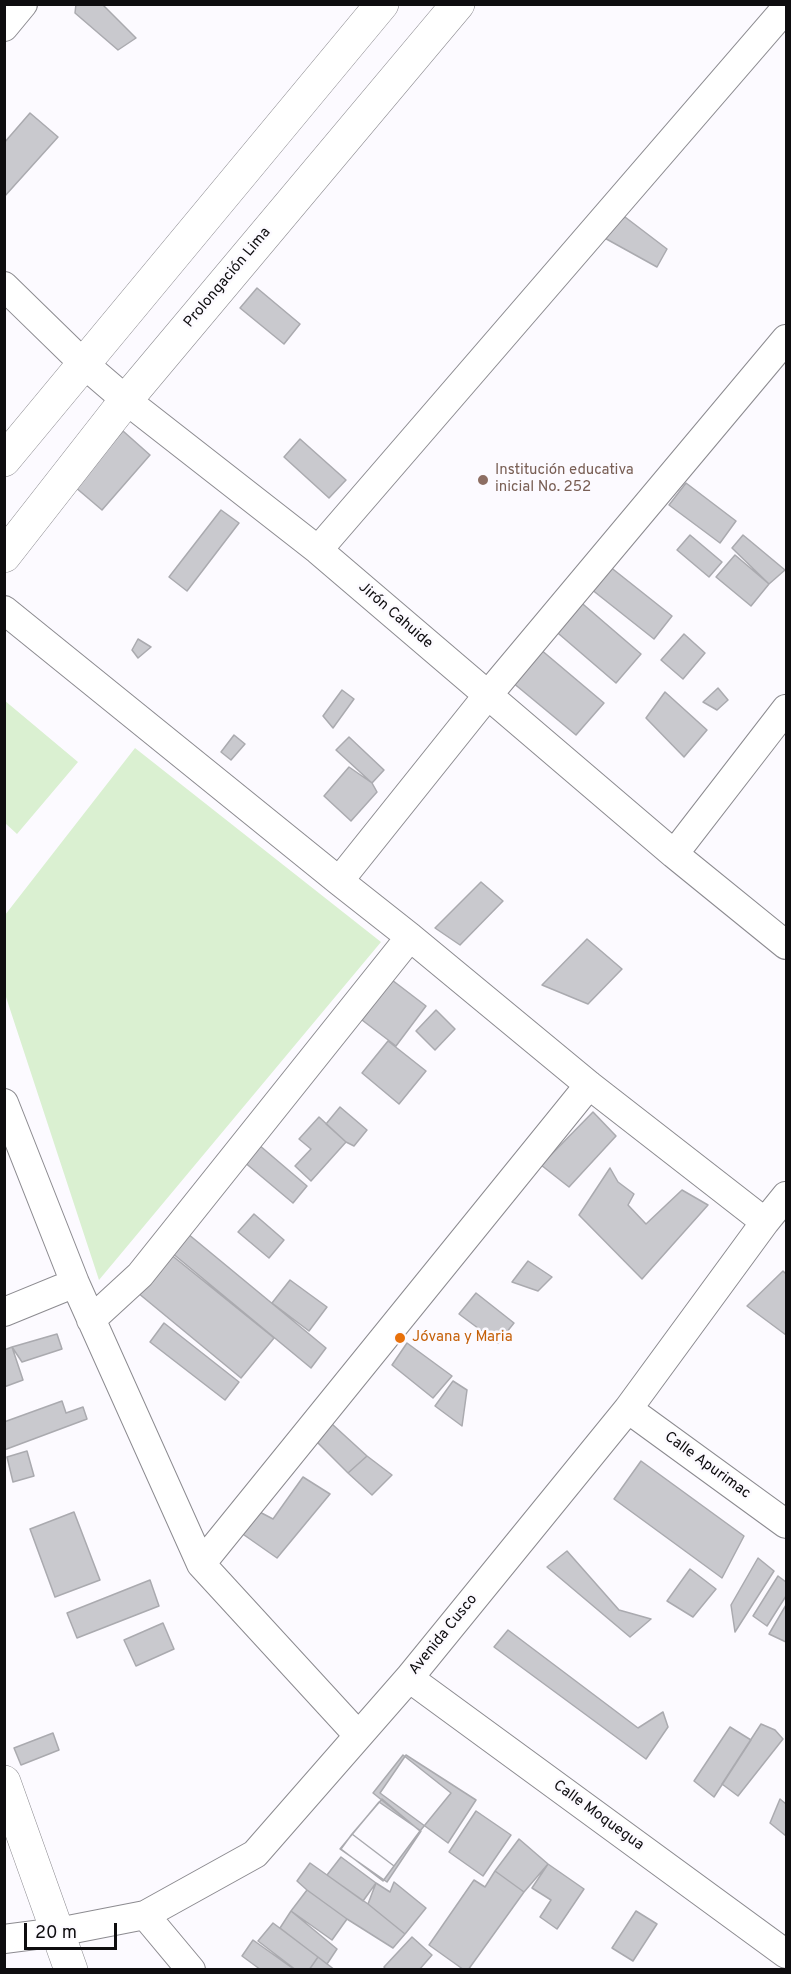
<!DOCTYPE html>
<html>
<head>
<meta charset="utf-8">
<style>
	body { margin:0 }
	#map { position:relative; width:791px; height:1974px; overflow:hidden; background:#fcfaff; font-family:Overpass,sans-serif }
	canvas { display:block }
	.frame { position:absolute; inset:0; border:6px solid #0e0d0f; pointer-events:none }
	.scale { position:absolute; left:24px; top:1923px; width:93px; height:27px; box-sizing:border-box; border:3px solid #0e0d0f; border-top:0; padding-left:8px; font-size:18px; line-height:21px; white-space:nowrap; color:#0e0d0f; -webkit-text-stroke:4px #fcfaff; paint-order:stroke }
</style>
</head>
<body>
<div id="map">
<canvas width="791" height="1974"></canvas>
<div class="frame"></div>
<div class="scale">20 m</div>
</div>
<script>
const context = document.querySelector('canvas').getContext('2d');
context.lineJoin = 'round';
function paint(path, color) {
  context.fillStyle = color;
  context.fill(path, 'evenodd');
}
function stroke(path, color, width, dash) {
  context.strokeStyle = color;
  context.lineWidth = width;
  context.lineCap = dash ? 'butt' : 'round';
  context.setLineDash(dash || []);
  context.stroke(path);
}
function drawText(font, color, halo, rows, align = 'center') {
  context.font = font + ' Overpass,sans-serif';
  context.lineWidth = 5;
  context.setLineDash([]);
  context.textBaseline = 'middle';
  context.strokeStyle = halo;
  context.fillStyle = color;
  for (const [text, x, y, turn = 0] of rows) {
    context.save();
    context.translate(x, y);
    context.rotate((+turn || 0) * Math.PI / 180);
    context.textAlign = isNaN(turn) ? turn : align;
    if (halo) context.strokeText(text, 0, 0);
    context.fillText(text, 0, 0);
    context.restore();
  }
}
paint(new Path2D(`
	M 4,700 L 78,762 L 17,834 L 5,823 Z
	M 135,748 L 381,942 L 99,1280 L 5,994 L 5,915 Z`), '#daf0d1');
const building = new Path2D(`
	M 76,4 L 102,4 L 136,38 L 118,50 L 75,13 Z
	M 30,113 L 58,137 L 4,197 L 4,143 Z
	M 625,217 L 667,249 L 657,267 L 601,236 Z
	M 257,288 L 300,324 L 284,344 L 240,308 Z
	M 123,431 L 150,455 L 102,510 L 75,487 Z
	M 300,439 L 346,480 L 329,498 L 284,457 Z
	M 686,483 L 736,521 L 720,543 L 669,505 Z
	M 221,510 L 239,523 L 187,591 L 169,577 Z
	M 690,535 L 722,562 L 709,577 L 677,550 Z
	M 743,535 L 785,570 L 769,584 L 732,548 Z
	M 735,555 L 769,584 L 751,606 L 716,577 Z
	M 609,566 L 672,616 L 654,639 L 591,589 Z
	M 577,599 L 641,654 L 616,683 L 552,628 Z
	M 684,634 L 705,653 L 683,679 L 661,660 Z
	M 138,639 L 151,647 L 138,658 L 132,650 Z
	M 540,649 L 604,703 L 576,735 L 512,682 Z
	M 718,688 L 728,700 L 717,710 L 703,702 Z
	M 342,690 L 354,699 L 333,728 L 323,716 Z
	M 665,692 L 707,730 L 684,757 L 646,718 Z
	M 234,735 L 245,744 L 231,760 L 221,752 Z
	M 349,737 L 384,770 L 372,783 L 336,750 Z
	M 349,767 L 372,783 L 377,792 L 351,821 L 324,796 Z
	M 481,882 L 503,901 L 460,945 L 435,928 Z
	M 587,939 L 622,969 L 588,1004 L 542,985 Z
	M 392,980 L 426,1006 L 396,1046 L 362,1020 Z
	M 436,1010 L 455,1029 L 435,1050 L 416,1031 Z
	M 388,1041 L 426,1071 L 399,1104 L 362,1073 Z
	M 340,1107 L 367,1130 L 354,1146 L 346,1142 L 326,1124 Z
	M 593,1112 L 616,1136 L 569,1187 L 541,1165 Z
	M 319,1117 L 346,1142 L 311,1181 L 295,1166 L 311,1149 L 299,1139 Z
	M 252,1139 L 307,1186 L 293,1203 L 237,1156 Z
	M 610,1168 L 618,1182 L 634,1194 L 628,1205 L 646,1224 L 682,1190 L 708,1205 L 642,1279 L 579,1215 Z
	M 254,1214 L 284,1240 L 269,1258 L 238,1232 Z
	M 182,1229 L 326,1348 L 311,1368 L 166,1248 Z
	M 164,1249 L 274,1338 L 241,1378 L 132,1288 Z
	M 528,1261 L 552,1277 L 538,1291 L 512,1282 Z
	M 783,1271 L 786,1274 L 786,1335 L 747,1306 Z
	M 290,1280 L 327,1307 L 309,1331 L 272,1303 Z
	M 476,1293 L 514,1323 L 498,1343 L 459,1314 Z
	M 164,1323 L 239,1382 L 225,1400 L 150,1342 Z
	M 57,1334 L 62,1349 L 22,1362 L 12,1347 Z
	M 407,1343 L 452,1376 L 433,1398 L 392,1365 Z
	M 12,1347 L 23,1380 L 4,1387 L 4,1350 Z
	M 453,1381 L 467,1390 L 462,1426 L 435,1406 Z
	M 62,1401 L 66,1413 L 83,1407 L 87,1419 L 4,1450 L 4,1422 Z
	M 332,1424 L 367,1456 L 348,1473 L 314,1439 Z
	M 27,1451 L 34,1476 L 13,1482 L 7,1457 Z
	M 367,1456 L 392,1475 L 372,1495 L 348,1473 Z
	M 641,1461 L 744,1536 L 722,1578 L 614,1499 Z
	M 303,1477 L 330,1494 L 277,1558 L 237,1530 L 254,1509 L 273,1519 Z
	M 74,1512 L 100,1580 L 55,1597 L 30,1529 Z
	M 567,1551 L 619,1610 L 651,1619 L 630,1637 L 547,1567 Z
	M 758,1558 L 774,1571 L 735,1632 L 731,1605 Z
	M 690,1569 L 716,1589 L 693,1617 L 667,1601 Z
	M 778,1576 L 786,1582 L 786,1596 L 767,1626 L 753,1616 Z
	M 150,1580 L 159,1606 L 77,1638 L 67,1613 Z
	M 786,1605 L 786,1642 L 769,1634 Z
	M 163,1623 L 174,1649 L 136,1666 L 124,1640 Z
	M 508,1630 L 638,1728 L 663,1712 L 668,1727 L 646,1759 L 494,1647 Z
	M 761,1724 L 775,1730 L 783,1739 L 738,1796 L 722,1784 Z
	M 730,1727 L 751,1740 L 714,1797 L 694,1781 Z
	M 53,1733 L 59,1750 L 21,1765 L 14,1748 Z
	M 403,1755 L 451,1793 L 420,1831 L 373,1793 Z
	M 406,1755 L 476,1800 L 448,1843 L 380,1793 Z
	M 382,1799 L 420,1831 L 394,1866 L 352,1834 Z
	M 780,1799 L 786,1804 L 786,1836 L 770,1823 Z
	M 379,1802 L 421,1831 L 387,1882 L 340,1849 Z
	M 476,1811 L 511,1835 L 483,1876 L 449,1852 Z
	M 352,1834 L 394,1866 L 383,1881 L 341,1849 Z
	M 519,1839 L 548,1864 L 524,1892 L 495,1871 Z
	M 341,1857 L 376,1883 L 363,1901 L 327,1875 Z
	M 310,1863 L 368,1904 L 405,1934 L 393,1948 L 347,1919 L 307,1890 L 297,1881 Z
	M 548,1864 L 584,1889 L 557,1929 L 540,1917 L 551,1900 L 532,1888 Z
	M 495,1871 L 524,1892 L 468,1970 L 464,1970 L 429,1945 L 474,1880 L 485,1887 Z
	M 394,1882 L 426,1908 L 405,1934 L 368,1904 L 376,1883 L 390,1892 Z
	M 307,1890 L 347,1919 L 332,1940 L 291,1911 Z
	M 291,1911 L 337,1949 L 327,1964 L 280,1928 Z
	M 636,1911 L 657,1924 L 633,1961 L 612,1948 Z
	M 273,1923 L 318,1957 L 309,1970 L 296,1970 L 258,1941 Z
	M 412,1937 L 432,1955 L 419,1970 L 386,1970 L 384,1967 Z
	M 253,1940 L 295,1970 L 261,1970 L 242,1956 Z
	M 318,1957 L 335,1970 L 309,1970 Z`);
paint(building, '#c9c9ce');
stroke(building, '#aaaaaf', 1.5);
const minor = new Path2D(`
	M 4,27 L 23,4
	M 4,286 L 84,364 L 126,400 L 318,550 L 674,854 L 786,945
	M 318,550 L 786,8
	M 4,610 L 339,881 L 410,937 L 589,1085 L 765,1222
	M 674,854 L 786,709
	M 339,881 L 487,696 L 786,339
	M 4,1103 L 75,1283 L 201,1564 L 358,1735
	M 4,1312 L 75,1283
	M 91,1320 L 140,1275 L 410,937
	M 628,1409 L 786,1524
	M 201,1564 L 589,1085
	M 409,1678 L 786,1954
	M 145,1915 L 191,1970
	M 4,1939 L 58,1932 L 145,1915 L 255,1854 L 409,1678 L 628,1409 L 765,1222 L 786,1196`);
const tertiary = new Path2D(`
	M 4,460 L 382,4
	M 4,556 L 126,400 L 458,4
	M 4,1782 L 71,1970`);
stroke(minor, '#8c8b90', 30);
stroke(tertiary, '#8c8b90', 34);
stroke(minor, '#fff', 28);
stroke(tertiary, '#fff', 33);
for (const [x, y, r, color] of [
	[483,480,6,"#8d6e63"],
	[400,1338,6,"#e8710a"]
]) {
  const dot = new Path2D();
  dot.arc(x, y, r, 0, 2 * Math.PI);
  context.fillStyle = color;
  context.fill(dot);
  stroke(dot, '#fcfaff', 2);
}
drawText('15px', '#0e0d0f', '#fcfaff', [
	["Prolongación Lima",228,278,-50],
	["Jirón Cahuide",395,616,41],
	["Calle Apurimac",707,1466,36],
	["Avenida Cusco",444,1635,-51],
	["Calle Moquegua",598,1816,36]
]);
drawText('15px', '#785e54', '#fcfaff', [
	["Institución educativa",495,471],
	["inicial No. 252",495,488]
], 'left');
drawText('15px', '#c56008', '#fcfaff', [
	["Jóvana y Maria",412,1338]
], 'left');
</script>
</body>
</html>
